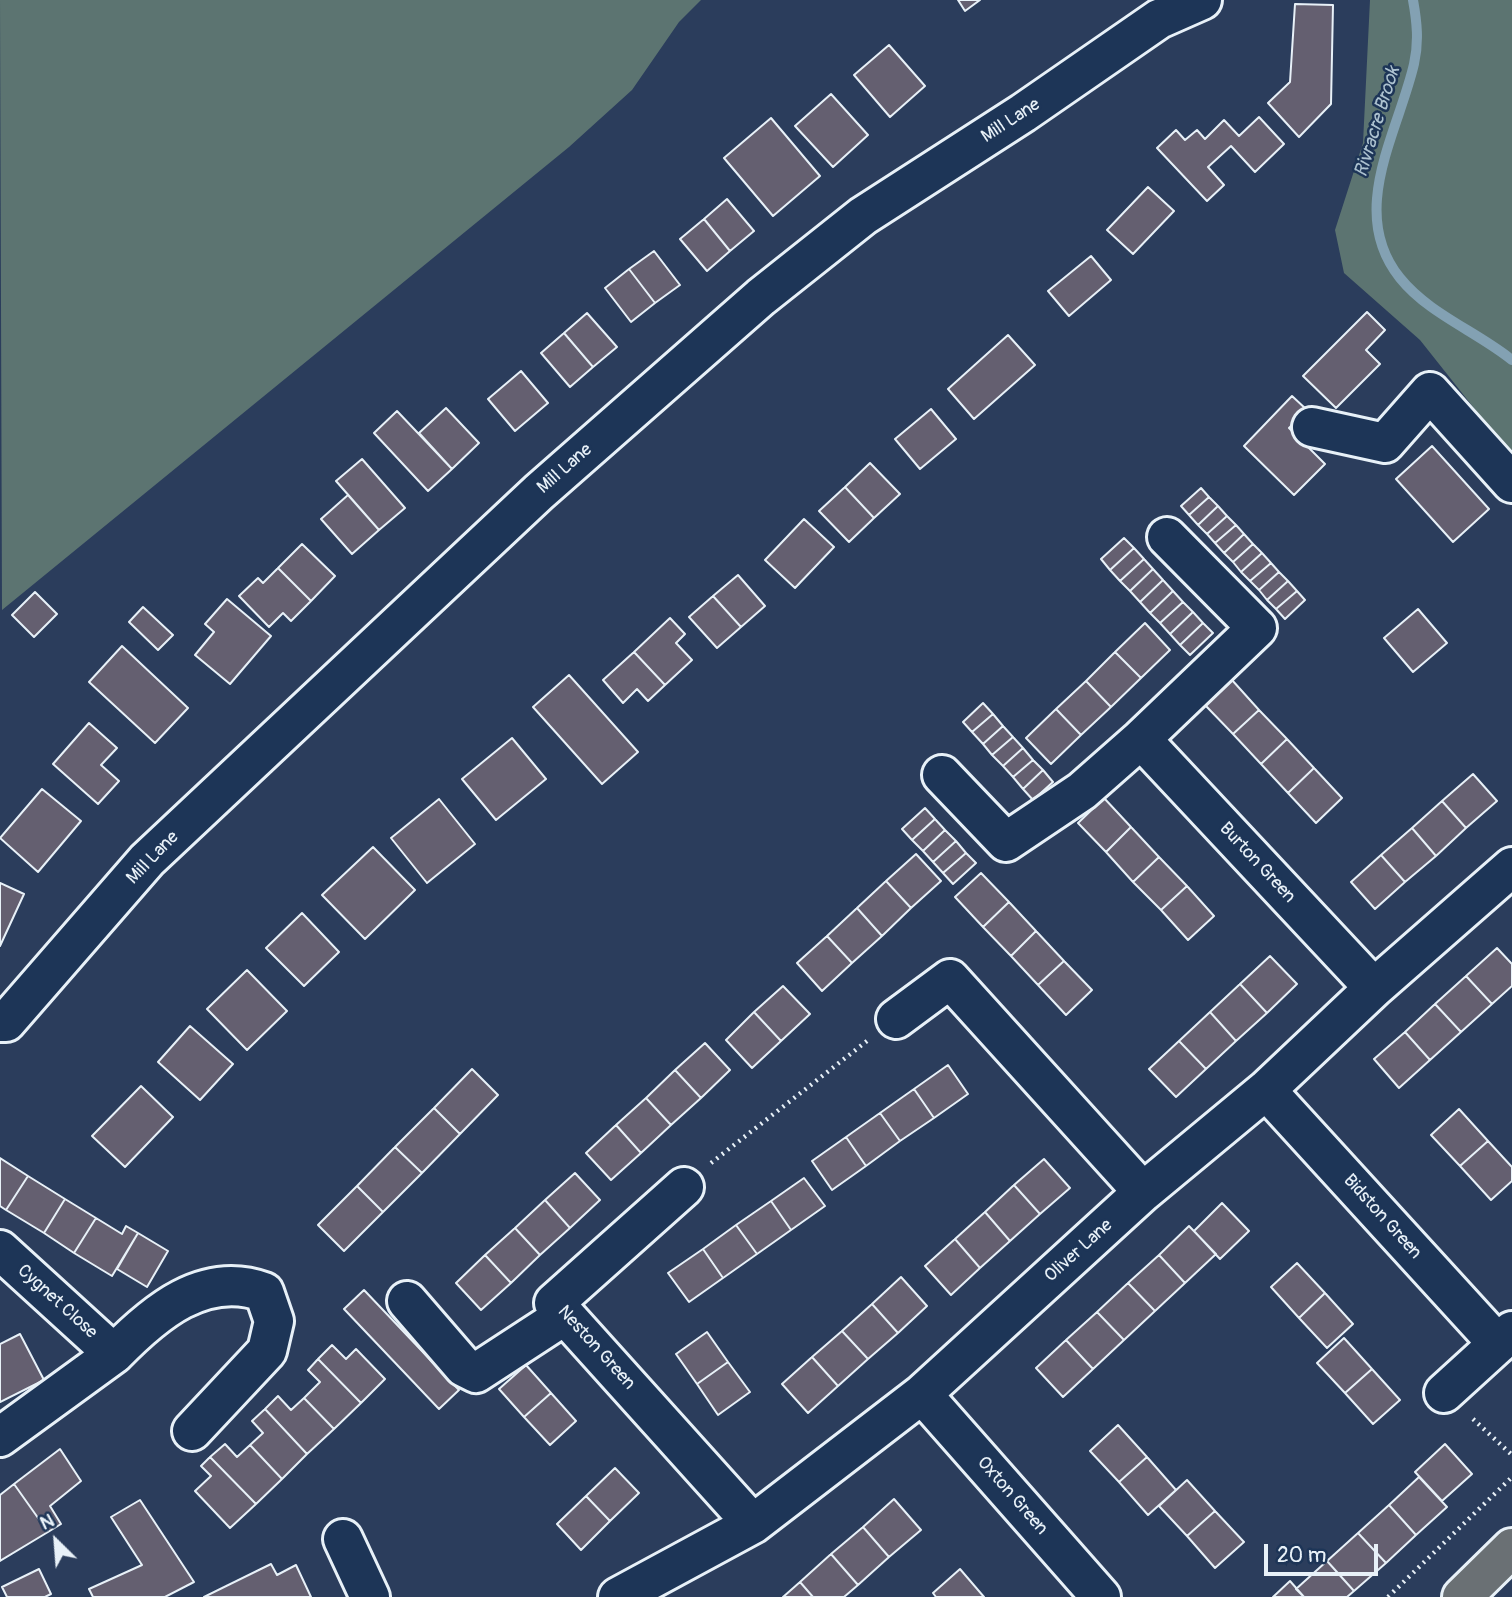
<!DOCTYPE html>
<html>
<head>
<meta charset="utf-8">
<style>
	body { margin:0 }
	#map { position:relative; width:1512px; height:1597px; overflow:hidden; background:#2b3d5c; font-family:Pangolin,sans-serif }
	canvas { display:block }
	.north { position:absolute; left:21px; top:1506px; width:70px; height:70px; -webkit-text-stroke:5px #1d3557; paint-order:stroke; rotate:335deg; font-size:19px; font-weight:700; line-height:28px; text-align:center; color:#e8f1f8 }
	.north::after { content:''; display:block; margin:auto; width:24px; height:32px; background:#e8f1f8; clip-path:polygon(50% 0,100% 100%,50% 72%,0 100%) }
	.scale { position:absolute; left:1264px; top:1544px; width:114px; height:32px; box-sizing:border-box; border:4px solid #e8f1f8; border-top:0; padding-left:9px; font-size:21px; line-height:24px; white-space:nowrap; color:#e8f1f8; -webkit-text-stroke:5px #1d3557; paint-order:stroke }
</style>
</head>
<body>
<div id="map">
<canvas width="1512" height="1597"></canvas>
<div class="north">N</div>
<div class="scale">20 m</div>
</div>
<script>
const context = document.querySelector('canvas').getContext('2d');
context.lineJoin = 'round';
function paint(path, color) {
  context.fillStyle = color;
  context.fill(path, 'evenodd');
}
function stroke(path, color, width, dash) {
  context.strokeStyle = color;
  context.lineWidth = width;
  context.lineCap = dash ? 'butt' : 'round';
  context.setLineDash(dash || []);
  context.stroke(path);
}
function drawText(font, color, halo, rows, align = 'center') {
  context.font = font + ' Pangolin,sans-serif';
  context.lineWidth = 5;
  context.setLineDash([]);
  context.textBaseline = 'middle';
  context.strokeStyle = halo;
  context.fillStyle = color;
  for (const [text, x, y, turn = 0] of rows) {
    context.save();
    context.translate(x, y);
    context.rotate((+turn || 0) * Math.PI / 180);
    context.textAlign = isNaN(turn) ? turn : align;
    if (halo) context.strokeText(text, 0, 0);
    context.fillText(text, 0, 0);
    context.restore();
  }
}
paint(new Path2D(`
	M 0,0 L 701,0 L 679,22 L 632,90 L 569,147 L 2,610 Z
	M 1370,0 L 1512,0 L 1512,456 L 1420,340 L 1344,273 L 1335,230 L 1363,143 Z`), '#5c7471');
stroke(new Path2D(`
	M 1413,0 C 1417,22 1419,42 1414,64 C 1398,133 1347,212 1400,278 C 1429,314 1476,331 1512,360`), '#83a1b3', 10);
const building = new Path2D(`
	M 958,0 L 980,0 L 965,11 Z
	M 1295,4 L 1333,5 L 1331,104 L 1299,137 L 1268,103 L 1290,82 Z
	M 889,45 L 925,86 L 890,117 L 854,75 Z
	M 831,94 L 868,135 L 833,167 L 795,126 Z
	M 1259,117 L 1284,144 L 1255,172 L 1231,146 L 1208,167 L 1224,185 L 1207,201 L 1157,148 L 1176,130 L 1185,140 L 1197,130 L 1205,139 L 1224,120 L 1239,136 Z
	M 771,118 L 820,176 L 773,216 L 724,158 Z
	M 1148,187 L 1174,211 L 1133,254 L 1107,230 Z
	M 727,199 L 754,231 L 730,251 L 704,219 Z
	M 704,219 L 730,251 L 707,271 L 680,239 Z
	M 654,251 L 680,285 L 655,303 L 629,269 Z
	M 1091,256 L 1111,280 L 1069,316 L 1048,291 Z
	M 629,269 L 655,303 L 631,322 L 605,288 Z
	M 1367,312 L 1385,330 L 1366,350 L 1380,364 L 1336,408 L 1303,376 Z
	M 587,313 L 617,347 L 593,367 L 564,333 Z
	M 564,333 L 593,367 L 570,387 L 541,353 Z
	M 1008,335 L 1035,365 L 974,419 L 948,389 Z
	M 521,371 L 548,403 L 515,431 L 488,399 Z
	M 1292,396 L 1307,410 L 1289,428 L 1325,464 L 1294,495 L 1244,446 Z
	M 446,408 L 479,443 L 452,469 L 419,433 Z
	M 931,409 L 956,439 L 920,469 L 895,439 Z
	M 397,411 L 452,469 L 428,491 L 374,433 Z
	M 1432,446 L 1489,509 L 1453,542 L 1396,479 Z
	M 362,459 L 405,508 L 379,530 L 336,481 Z
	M 870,463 L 900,494 L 874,518 L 845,487 Z
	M 845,487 L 874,518 L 849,542 L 819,511 Z
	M 1201,488 L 1209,497 L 1189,515 L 1181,506 Z
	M 348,495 L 379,530 L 352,554 L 321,519 Z
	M 1209,497 L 1218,506 L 1198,525 L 1189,515 Z
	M 1218,506 L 1227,516 L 1207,534 L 1198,525 Z
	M 1227,516 L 1236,525 L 1215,543 L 1207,534 Z
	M 804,519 L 834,547 L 795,588 L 765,560 Z
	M 1236,525 L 1244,534 L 1224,553 L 1215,543 Z
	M 1244,534 L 1253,544 L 1233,562 L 1224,553 Z
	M 1124,538 L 1134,548 L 1110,570 L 1101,559 Z
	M 302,544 L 335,576 L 311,601 L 278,568 Z
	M 1253,544 L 1262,553 L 1241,572 L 1233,562 Z
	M 1134,548 L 1144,559 L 1120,581 L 1110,570 Z
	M 1262,553 L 1271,563 L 1250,581 L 1241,572 Z
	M 1144,559 L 1153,569 L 1130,591 L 1120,581 Z
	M 1271,563 L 1279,572 L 1259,590 L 1250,581 Z
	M 278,568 L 311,601 L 291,621 L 283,613 L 269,627 L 239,596 L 258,578 L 263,583 Z
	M 1153,569 L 1163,580 L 1140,602 L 1130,591 Z
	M 1279,572 L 1288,581 L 1267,600 L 1259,590 Z
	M 738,575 L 765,606 L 741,627 L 713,596 Z
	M 1163,580 L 1173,591 L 1150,613 L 1140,602 Z
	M 1288,581 L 1297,591 L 1276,609 L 1267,600 Z
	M 1173,591 L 1183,602 L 1160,623 L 1150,613 Z
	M 1297,591 L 1305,600 L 1285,619 L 1276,609 Z
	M 35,592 L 57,614 L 34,637 L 12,615 Z
	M 713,596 L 741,627 L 717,648 L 689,617 Z
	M 227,599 L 271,636 L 230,684 L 195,655 L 214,632 L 205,624 Z
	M 1183,602 L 1193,612 L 1170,634 L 1160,623 Z
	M 143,607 L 173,635 L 158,650 L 129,622 Z
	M 1418,609 L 1447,643 L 1413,672 L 1384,638 Z
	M 1193,612 L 1203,623 L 1180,645 L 1170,634 Z
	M 670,618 L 685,634 L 676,643 L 692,660 L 665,685 L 634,652 Z
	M 1145,623 L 1170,650 L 1141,678 L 1115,652 Z
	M 1203,623 L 1213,633 L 1190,655 L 1180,645 Z
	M 122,646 L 188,708 L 155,743 L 89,682 Z
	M 634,652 L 665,685 L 648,701 L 637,689 L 623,703 L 603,680 Z
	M 1115,652 L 1141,678 L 1111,707 L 1086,681 Z
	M 569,675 L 638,752 L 602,784 L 533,707 Z
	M 1232,680 L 1259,710 L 1233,734 L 1205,705 Z
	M 1086,681 L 1111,707 L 1081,735 L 1056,709 Z
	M 983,703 L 993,714 L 972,732 L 963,722 Z
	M 1056,709 L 1081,735 L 1051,764 L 1026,738 Z
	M 1259,710 L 1287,739 L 1261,764 L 1233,734 Z
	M 993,714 L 1003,726 L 983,744 L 972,732 Z
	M 89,723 L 117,748 L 101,765 L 119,781 L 98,804 L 53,764 Z
	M 1003,726 L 1013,737 L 992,755 L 983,744 Z
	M 1013,737 L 1023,748 L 1003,766 L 992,755 Z
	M 512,738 L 546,779 L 496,820 L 462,779 Z
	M 1287,739 L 1314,768 L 1288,793 L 1261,764 Z
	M 1023,748 L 1033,760 L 1013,777 L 1003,766 Z
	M 1033,760 L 1043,770 L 1023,789 L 1013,777 Z
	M 1314,768 L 1342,798 L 1316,823 L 1288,793 Z
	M 1043,770 L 1053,782 L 1033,800 L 1023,789 Z
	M 1473,774 L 1497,801 L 1466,828 L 1442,801 Z
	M 42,789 L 81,821 L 38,872 L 0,838 Z
	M 1104,798 L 1131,827 L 1106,852 L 1078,823 Z
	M 439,799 L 475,844 L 427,883 L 391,838 Z
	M 1442,801 L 1466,828 L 1436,856 L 1412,828 Z
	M 925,808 L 935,819 L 912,840 L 902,829 Z
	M 935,819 L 945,830 L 923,851 L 912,840 Z
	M 1131,827 L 1159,857 L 1133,882 L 1106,852 Z
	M 1412,828 L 1436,856 L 1405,882 L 1381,855 Z
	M 945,830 L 956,841 L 933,862 L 923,851 Z
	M 956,841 L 966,853 L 943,873 L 933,862 Z
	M 373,847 L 415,890 L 365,939 L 322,895 Z
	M 966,853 L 976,863 L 953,884 L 943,873 Z
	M 916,854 L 941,881 L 911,908 L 886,881 Z
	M 1381,855 L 1405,882 L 1375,909 L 1351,882 Z
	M 1159,857 L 1187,886 L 1161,910 L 1133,882 Z
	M 981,873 L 1009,902 L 983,927 L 955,897 Z
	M 886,881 L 911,908 L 882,936 L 857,908 Z
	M 0,883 L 24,894 L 0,946 Z
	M 1187,886 L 1214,916 L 1188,940 L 1161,910 Z
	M 1009,902 L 1036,931 L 1011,956 L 983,927 Z
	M 857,908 L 882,936 L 852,963 L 827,936 Z
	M 302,913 L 339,952 L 304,986 L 266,948 Z
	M 1036,931 L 1064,961 L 1038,985 L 1011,956 Z
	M 827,936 L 852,963 L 822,991 L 797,963 Z
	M 1497,948 L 1512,964 L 1512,986 L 1492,1004 L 1466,976 Z
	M 1270,956 L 1297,984 L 1267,1013 L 1240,984 Z
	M 1064,961 L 1092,990 L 1066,1015 L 1038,985 Z
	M 247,970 L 287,1011 L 247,1050 L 207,1009 Z
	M 1466,976 L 1492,1004 L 1461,1032 L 1435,1004 Z
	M 1240,984 L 1267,1013 L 1236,1041 L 1210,1012 Z
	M 783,986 L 810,1014 L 781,1041 L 754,1012 Z
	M 1435,1004 L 1461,1032 L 1430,1060 L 1405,1032 Z
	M 754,1012 L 781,1041 L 752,1068 L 726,1040 Z
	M 1210,1012 L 1236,1041 L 1206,1069 L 1179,1041 Z
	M 190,1026 L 233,1064 L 200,1100 L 158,1062 Z
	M 1405,1032 L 1430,1060 L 1399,1088 L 1374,1059 Z
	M 1179,1041 L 1206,1069 L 1176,1097 L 1149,1069 Z
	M 705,1043 L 730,1070 L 701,1098 L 675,1070 Z
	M 948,1065 L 968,1094 L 934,1118 L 914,1089 Z
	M 472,1069 L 498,1095 L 460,1134 L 434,1108 Z
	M 675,1070 L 701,1098 L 671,1125 L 646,1098 Z
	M 141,1086 L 173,1117 L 125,1167 L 92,1136 Z
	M 914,1089 L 934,1118 L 900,1141 L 880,1113 Z
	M 646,1098 L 671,1125 L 641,1153 L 616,1125 Z
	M 434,1108 L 460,1134 L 422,1173 L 395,1147 Z
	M 1459,1109 L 1488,1141 L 1460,1166 L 1431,1135 Z
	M 880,1113 L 900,1141 L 866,1166 L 846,1137 Z
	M 616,1125 L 641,1153 L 611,1180 L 586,1153 Z
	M 846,1137 L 866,1166 L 832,1190 L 812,1161 Z
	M 1488,1141 L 1512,1167 L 1512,1181 L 1491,1200 L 1460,1166 Z
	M 395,1147 L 422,1173 L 383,1212 L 357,1186 Z
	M 0,1158 L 28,1176 L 6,1210 L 0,1206 Z
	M 1044,1159 L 1070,1188 L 1040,1214 L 1014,1185 Z
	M 575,1173 L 600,1200 L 570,1228 L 545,1200 Z
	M 28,1176 L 65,1199 L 44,1233 L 6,1210 Z
	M 804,1178 L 825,1206 L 791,1230 L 771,1201 Z
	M 1014,1185 L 1040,1214 L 1010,1241 L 985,1212 Z
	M 357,1186 L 383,1212 L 344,1251 L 318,1225 Z
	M 65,1199 L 96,1218 L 74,1253 L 44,1233 Z
	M 545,1200 L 570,1228 L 540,1255 L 515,1228 Z
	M 771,1201 L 791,1230 L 757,1254 L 736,1225 Z
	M 1222,1203 L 1249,1231 L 1220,1259 L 1194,1231 Z
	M 985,1212 L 1010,1241 L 980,1268 L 955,1239 Z
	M 96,1218 L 122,1234 L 126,1226 L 138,1233 L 112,1276 L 74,1253 Z
	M 736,1225 L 757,1254 L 723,1278 L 703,1249 Z
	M 1189,1226 L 1216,1254 L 1185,1283 L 1159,1255 Z
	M 515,1228 L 540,1255 L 511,1283 L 485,1255 Z
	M 138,1233 L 168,1251 L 147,1287 L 117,1269 Z
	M 955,1239 L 980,1268 L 951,1295 L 925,1266 Z
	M 703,1249 L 723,1278 L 689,1302 L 668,1273 Z
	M 485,1255 L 511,1283 L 481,1310 L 456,1283 Z
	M 1159,1255 L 1185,1283 L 1155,1311 L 1128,1283 Z
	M 1297,1263 L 1325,1293 L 1299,1318 L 1271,1287 Z
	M 901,1277 L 927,1306 L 898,1333 L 872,1304 Z
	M 1128,1283 L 1155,1311 L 1124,1340 L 1097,1312 Z
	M 364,1290 L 459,1390 L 439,1409 L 344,1309 Z
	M 1325,1293 L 1353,1324 L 1327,1348 L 1299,1318 Z
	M 872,1304 L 898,1333 L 868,1359 L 842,1331 Z
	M 1097,1312 L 1124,1340 L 1093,1369 L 1066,1340 Z
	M 842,1331 L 868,1359 L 838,1386 L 812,1357 Z
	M 707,1332 L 728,1362 L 697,1384 L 676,1354 Z
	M 20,1334 L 44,1380 L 0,1402 L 0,1344 Z
	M 1344,1338 L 1372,1369 L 1345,1393 L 1317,1363 Z
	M 1066,1340 L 1093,1369 L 1063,1397 L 1036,1368 Z
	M 332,1345 L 346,1359 L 356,1349 L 385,1379 L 361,1403 L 318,1359 Z
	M 812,1357 L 838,1386 L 808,1413 L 782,1384 Z
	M 318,1359 L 361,1403 L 334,1429 L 304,1398 L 320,1382 L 308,1370 Z
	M 728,1362 L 750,1392 L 718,1415 L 697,1384 Z
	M 526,1365 L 551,1393 L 524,1417 L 499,1389 Z
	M 1372,1369 L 1400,1400 L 1373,1424 L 1345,1393 Z
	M 551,1393 L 576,1421 L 550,1445 L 524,1417 Z
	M 278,1396 L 291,1410 L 304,1398 L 334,1429 L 307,1454 L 265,1409 Z
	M 265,1409 L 307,1454 L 282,1479 L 250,1445 L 263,1433 L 252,1421 Z
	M 1118,1425 L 1147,1457 L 1119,1482 L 1090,1451 Z
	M 225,1444 L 237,1457 L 250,1445 L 282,1479 L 256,1504 L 210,1457 Z
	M 1445,1444 L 1472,1474 L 1442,1501 L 1415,1472 Z
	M 60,1449 L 81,1481 L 50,1506 L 61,1524 L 48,1532 L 14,1484 Z
	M 210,1457 L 256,1504 L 230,1528 L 195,1491 L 211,1476 L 201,1466 Z
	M 1147,1457 L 1176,1490 L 1148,1515 L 1119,1482 Z
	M 615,1468 L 639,1493 L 610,1521 L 586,1496 Z
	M 1419,1477 L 1447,1507 L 1416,1535 L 1389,1505 Z
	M 1187,1480 L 1215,1511 L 1187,1536 L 1159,1506 Z
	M 14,1484 L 48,1532 L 0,1561 L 0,1495 Z
	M 586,1496 L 610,1521 L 581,1550 L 557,1524 Z
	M 894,1499 L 921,1530 L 889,1557 L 863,1527 Z
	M 140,1500 L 194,1582 L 165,1597 L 93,1597 L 89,1589 L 142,1565 L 111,1517 Z
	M 1389,1505 L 1416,1535 L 1386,1563 L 1358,1533 Z
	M 1215,1511 L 1244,1542 L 1215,1568 L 1187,1536 Z
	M 863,1527 L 889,1557 L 858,1585 L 831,1554 Z
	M 1358,1533 L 1386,1563 L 1354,1591 L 1327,1561 Z
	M 831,1554 L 858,1585 L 844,1597 L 813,1597 L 800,1582 Z
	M 1327,1561 L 1354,1591 L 1347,1597 L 1304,1597 L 1296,1589 Z
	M 271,1564 L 277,1575 L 296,1565 L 311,1597 L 204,1597 Z
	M 39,1569 L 51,1594 L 45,1597 L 7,1597 L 2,1587 Z
	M 960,1569 L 984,1597 L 936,1597 L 933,1593 Z
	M 1290,1581 L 1304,1597 L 1273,1597 Z
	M 800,1582 L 813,1597 L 783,1597 Z`);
paint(building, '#645f70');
stroke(building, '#e8f1f8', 2);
const minor = new Path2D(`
	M 1312,427 L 1385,443 L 1430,392 L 1512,483
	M 1141,739 L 1257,628 L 1167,537
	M 942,775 L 1006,842 L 1082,791 L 1141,739 L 1374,988
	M 896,1019 L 950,979 L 1143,1192
	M 0,1022 L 6,1022 L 147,860 L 539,492 L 761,297 L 863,216 L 1023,113 L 1159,19 L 1202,0
	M 1266,1090 L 1498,1344
	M 684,1187 L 554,1303 L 753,1524
	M 0,1250 L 114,1354 C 154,1313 204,1270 264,1292 L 274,1321 L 267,1351 L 192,1431
	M 407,1301 L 464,1367 L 476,1373 L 565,1315
	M 1444,1393 L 1512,1331
	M 922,1394 L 1101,1597
	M 0,1437 L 114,1354
	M 343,1539 L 370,1597
	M 618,1597 L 753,1524 L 922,1394 L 1143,1192 L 1266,1090 L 1374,988 L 1512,867`);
const major = new Path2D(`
	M 1462,1597 L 1512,1548`);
stroke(minor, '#e8f1f8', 44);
stroke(major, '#e8f1f8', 44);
stroke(new Path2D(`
	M 711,1163 L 867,1041
	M 1473,1419 L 1512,1455
	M 1388,1597 L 1512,1477`), '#e8f1f8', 4.5, [2, 5]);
stroke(minor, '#1d3557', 38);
stroke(major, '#6a7074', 38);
drawText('18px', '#e8f1f8', '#1d3557', [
	["Mill Lane",1011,121,-33],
	["Mill Lane",565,469,-41],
	["Mill Lane",153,858,-46],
	["Burton Green",1257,863,47],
	["Bidston Green",1382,1217,48],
	["Oliver Lane",1079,1251,-42],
	["Cygnet Close",57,1302,42],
	["Neston Green",596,1348,48],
	["Oxton Green",1012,1496,49]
]);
drawText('italic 19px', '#adc2d0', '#1d3557', [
	["Rivracre Brook",1378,122,-73]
]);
</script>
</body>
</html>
